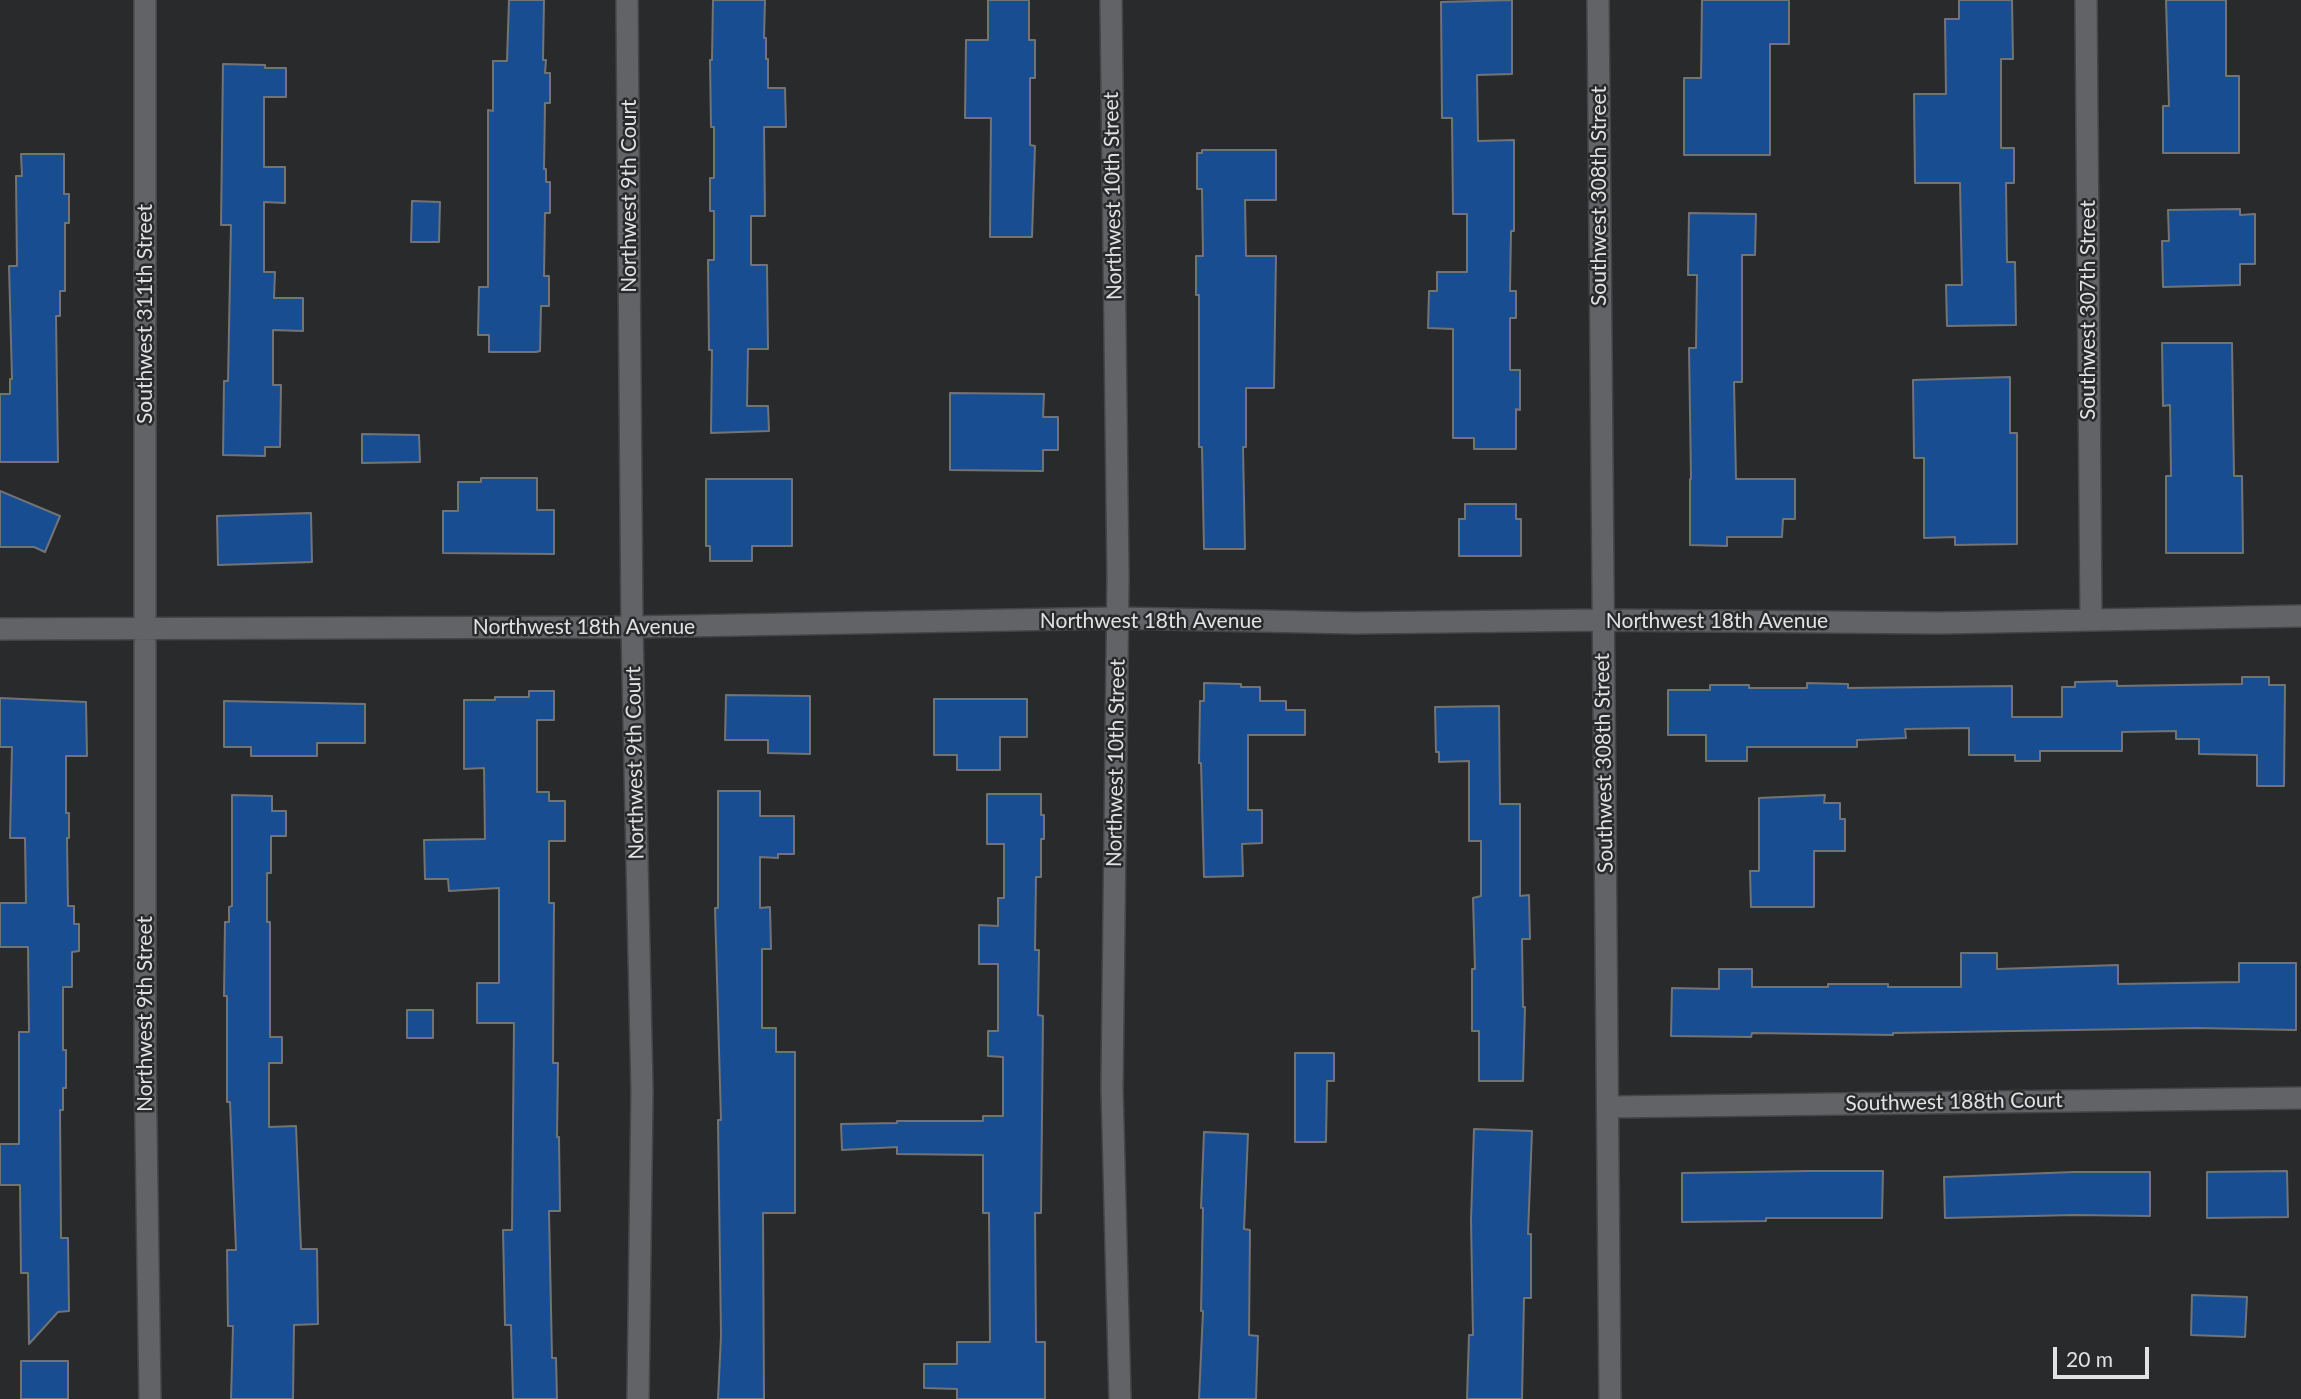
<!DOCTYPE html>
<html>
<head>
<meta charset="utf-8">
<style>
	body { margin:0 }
	#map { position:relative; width:2301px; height:1399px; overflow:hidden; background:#292a2c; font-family:Lato,sans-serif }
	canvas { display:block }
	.scale { position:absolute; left:2053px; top:1347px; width:96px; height:32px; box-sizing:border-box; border:4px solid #e1e2e4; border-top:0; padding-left:9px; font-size:21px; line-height:24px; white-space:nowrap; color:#e1e2e4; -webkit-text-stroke:5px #292a2c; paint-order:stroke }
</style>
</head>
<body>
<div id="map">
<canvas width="2301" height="1399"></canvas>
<div class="scale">20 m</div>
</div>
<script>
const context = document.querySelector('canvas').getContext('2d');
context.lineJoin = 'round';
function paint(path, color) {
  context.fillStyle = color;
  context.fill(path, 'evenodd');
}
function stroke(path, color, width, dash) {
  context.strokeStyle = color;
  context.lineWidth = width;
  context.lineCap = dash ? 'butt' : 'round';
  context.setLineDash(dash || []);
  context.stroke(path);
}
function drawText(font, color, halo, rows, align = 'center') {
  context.font = font + ' Lato,sans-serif';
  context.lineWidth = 5;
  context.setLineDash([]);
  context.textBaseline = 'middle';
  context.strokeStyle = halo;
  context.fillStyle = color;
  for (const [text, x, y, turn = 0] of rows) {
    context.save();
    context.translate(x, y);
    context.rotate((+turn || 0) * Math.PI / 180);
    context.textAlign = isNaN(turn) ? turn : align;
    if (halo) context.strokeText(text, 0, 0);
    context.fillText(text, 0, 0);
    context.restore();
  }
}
const building = new Path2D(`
	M 509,0 L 544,0 L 543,60 L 546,60 L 545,73 L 550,73 L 550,103 L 545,103 L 544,169 L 546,169 L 546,182 L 550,182 L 550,213 L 545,213 L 544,276 L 549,276 L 549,306 L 541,306 L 540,351 L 536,352 L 489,352 L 489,335 L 478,335 L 479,287 L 488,287 L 488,110 L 493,111 L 493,61 L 507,61 Z
	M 713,0 L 765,0 L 764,38 L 766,38 L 766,59 L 768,59 L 768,88 L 785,88 L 786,127 L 764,127 L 765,216 L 751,216 L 751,265 L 767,265 L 768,349 L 748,349 L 747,406 L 768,406 L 769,431 L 711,433 L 712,350 L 709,350 L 708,260 L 714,260 L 714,211 L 710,211 L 710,178 L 714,178 L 714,127 L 711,127 L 710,60 L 712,60 Z
	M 988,0 L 1029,0 L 1029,40 L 1035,40 L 1035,78 L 1030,78 L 1030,145 L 1035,146 L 1032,237 L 990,237 L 991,118 L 965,118 L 966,40 L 988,40 Z
	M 1512,0 L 1512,74 L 1477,75 L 1478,141 L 1514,140 L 1514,231 L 1511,231 L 1510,291 L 1516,291 L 1516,318 L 1510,318 L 1510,370 L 1520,370 L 1520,410 L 1516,409 L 1516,449 L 1474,449 L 1474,438 L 1453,438 L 1453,329 L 1428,328 L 1429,291 L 1437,291 L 1437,272 L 1467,272 L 1467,214 L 1453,214 L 1452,118 L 1442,118 L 1441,2 Z
	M 1702,0 L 1789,0 L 1789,44 L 1770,44 L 1770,155 L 1684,155 L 1684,78 L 1701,78 Z
	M 1959,0 L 2012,0 L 2013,59 L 2001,59 L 2001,148 L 2014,148 L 2014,183 L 2006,183 L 2007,262 L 2015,262 L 2016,325 L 1947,326 L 1946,285 L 1962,285 L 1960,183 L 1915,183 L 1914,94 L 1946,94 L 1945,19 L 1959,19 Z
	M 2166,0 L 2226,0 L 2226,76 L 2239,76 L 2239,153 L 2163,153 L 2163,106 L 2169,106 Z
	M 223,64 L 265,65 L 265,68 L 286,68 L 286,97 L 264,97 L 264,167 L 285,167 L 285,203 L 264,202 L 264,272 L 275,272 L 274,298 L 303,298 L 303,331 L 273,330 L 273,385 L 281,385 L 280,447 L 265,447 L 265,456 L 223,455 L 224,381 L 228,381 L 231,225 L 221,225 Z
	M 1202,150 L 1276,150 L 1276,200 L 1245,200 L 1246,256 L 1276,256 L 1274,388 L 1246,388 L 1246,447 L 1243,447 L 1245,549 L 1204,549 L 1202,447 L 1199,447 L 1199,295 L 1196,295 L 1196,256 L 1203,256 L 1202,189 L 1197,189 L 1197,153 L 1202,153 Z
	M 21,154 L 64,154 L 64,194 L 69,194 L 69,223 L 65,223 L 65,291 L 60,291 L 60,316 L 56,316 L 58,462 L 0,462 L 0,394 L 10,394 L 10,379 L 12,379 L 9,266 L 17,266 L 16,176 L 22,176 Z
	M 412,201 L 440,202 L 439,242 L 411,242 Z
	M 2240,209 L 2240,215 L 2255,214 L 2255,264 L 2240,264 L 2240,285 L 2163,287 L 2162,241 L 2169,241 L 2168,210 Z
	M 1689,213 L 1756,214 L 1755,255 L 1742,255 L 1742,382 L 1734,382 L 1736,479 L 1795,479 L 1795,519 L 1783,519 L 1782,537 L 1727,537 L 1727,546 L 1690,545 L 1690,479 L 1691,479 L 1689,348 L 1696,348 L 1697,275 L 1688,275 Z
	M 2162,343 L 2232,343 L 2234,476 L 2242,476 L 2243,553 L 2166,553 L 2166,476 L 2171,476 L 2170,405 L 2163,406 Z
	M 2010,377 L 2010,433 L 2017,433 L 2017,544 L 1955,545 L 1955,537 L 1924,538 L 1924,458 L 1914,458 L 1913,380 Z
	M 950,393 L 1044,394 L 1043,417 L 1058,417 L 1058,450 L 1043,450 L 1043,471 L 950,470 Z
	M 362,434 L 419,435 L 420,462 L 362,463 Z
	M 481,478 L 537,478 L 537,510 L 554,510 L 554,554 L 443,553 L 443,511 L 458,511 L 458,482 L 481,482 Z
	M 706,479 L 792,479 L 792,546 L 752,546 L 752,561 L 710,561 L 710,546 L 706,546 Z
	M 0,491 L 60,516 L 45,552 L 34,547 L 0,547 Z
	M 1465,504 L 1516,504 L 1516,519 L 1521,519 L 1521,556 L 1459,556 L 1459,519 L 1465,519 Z
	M 311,513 L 312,562 L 218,565 L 217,516 Z
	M 2242,677 L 2269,677 L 2269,685 L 2285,685 L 2284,786 L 2257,786 L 2257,755 L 2199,754 L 2199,739 L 2176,739 L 2176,731 L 2122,732 L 2122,751 L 2040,751 L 2040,761 L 2015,761 L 2015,755 L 1969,755 L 1969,728 L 1905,729 L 1906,738 L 1857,740 L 1857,747 L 1747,747 L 1747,761 L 1706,761 L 1706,735 L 1668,735 L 1668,690 L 1710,690 L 1710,685 L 1749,685 L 1749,688 L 1807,688 L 1807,683 L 1848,684 L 1848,688 L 2012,686 L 2012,717 L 2062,717 L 2062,687 L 2075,687 L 2075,682 L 2117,681 L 2117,686 L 2242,684 Z
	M 1204,683 L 1241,684 L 1241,687 L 1260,687 L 1260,701 L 1286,701 L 1286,710 L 1305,710 L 1305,735 L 1248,735 L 1248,810 L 1262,810 L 1262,843 L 1242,844 L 1243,876 L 1204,877 L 1201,763 L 1199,763 L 1200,701 L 1204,701 Z
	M 529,691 L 554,691 L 554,720 L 537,720 L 537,792 L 549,792 L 549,801 L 565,801 L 565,841 L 549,841 L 549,903 L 554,903 L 553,1063 L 558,1063 L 557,1137 L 559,1137 L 560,1211 L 549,1211 L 552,1358 L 556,1358 L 557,1399 L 513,1399 L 511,1325 L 505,1325 L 503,1230 L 512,1230 L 514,1023 L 477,1023 L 477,983 L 499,983 L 499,888 L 449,891 L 448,879 L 425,879 L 424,840 L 485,839 L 484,768 L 464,769 L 464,700 L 495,700 L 495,697 L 529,697 Z
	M 726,695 L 810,696 L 810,754 L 768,753 L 768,740 L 725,740 Z
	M 0,698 L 86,702 L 87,756 L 66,756 L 66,813 L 69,813 L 69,838 L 67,838 L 68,906 L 74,906 L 74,924 L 79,924 L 79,951 L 72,952 L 72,987 L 63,987 L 63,1050 L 66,1050 L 66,1088 L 63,1088 L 63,1110 L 60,1110 L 61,1238 L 68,1238 L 69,1311 L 58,1312 L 29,1344 L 28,1273 L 21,1273 L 20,1185 L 0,1185 L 0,1144 L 19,1144 L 19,1032 L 29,1032 L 28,947 L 0,947 L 0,903 L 26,903 L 25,838 L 10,838 L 12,747 L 0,747 Z
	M 934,699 L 1027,699 L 1027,737 L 1000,737 L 1000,770 L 957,770 L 957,755 L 934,755 Z
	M 224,701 L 365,704 L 365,743 L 317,743 L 317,756 L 251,756 L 251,747 L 224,747 Z
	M 1499,706 L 1500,804 L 1520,804 L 1520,896 L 1529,895 L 1530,939 L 1522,939 L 1523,1007 L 1525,1007 L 1523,1081 L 1479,1081 L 1479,1031 L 1472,1031 L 1472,969 L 1475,969 L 1473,898 L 1481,896 L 1481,841 L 1469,841 L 1469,761 L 1439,762 L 1439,752 L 1436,752 L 1435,707 Z
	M 718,791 L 760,791 L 760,816 L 794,816 L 794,854 L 778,854 L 778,858 L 760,857 L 760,908 L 770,907 L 771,949 L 762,949 L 762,1028 L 776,1028 L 776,1052 L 795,1052 L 795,1213 L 763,1213 L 764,1399 L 718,1399 L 721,1336 L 718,1120 L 721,1120 L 715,908 L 718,908 Z
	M 987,794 L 1041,794 L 1041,815 L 1044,815 L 1044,839 L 1041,839 L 1041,877 L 1036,877 L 1035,950 L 1039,950 L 1038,1015 L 1043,1016 L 1041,1213 L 1035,1213 L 1036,1342 L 1045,1342 L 1045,1399 L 957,1399 L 957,1389 L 924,1388 L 924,1364 L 957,1364 L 957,1342 L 990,1342 L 989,1213 L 983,1213 L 983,1155 L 897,1154 L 897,1147 L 842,1150 L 841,1124 L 897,1123 L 897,1121 L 983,1121 L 983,1116 L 1003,1116 L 1003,1057 L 988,1056 L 988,1031 L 998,1031 L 998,964 L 979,964 L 979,925 L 998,926 L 998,898 L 1004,898 L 1004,844 L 987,844 Z
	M 232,795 L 272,796 L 272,811 L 286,811 L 286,836 L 271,836 L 271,873 L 267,873 L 267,922 L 270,922 L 270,1037 L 282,1037 L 282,1063 L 269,1063 L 269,1127 L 296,1126 L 301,1249 L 317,1249 L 318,1324 L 294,1325 L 293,1399 L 231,1399 L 233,1326 L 228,1326 L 227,1250 L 236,1250 L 230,1102 L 227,1102 L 227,996 L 224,996 L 225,922 L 229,922 L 229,907 L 232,906 Z
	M 1825,795 L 1824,803 L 1840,803 L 1840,819 L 1845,819 L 1845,851 L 1814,851 L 1814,907 L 1751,907 L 1750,871 L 1759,871 L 1759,798 Z
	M 1961,953 L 1997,953 L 1997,969 L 2118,965 L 2118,984 L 2239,982 L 2239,963 L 2296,963 L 2296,1030 L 2195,1028 L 1893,1033 L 1893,1035 L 1752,1033 L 1751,1037 L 1671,1036 L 1672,988 L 1719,989 L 1719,969 L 1752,969 L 1752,987 L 1828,987 L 1828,984 L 1888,984 L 1888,987 L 1961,987 Z
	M 407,1010 L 433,1010 L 433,1038 L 407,1038 Z
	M 1295,1053 L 1334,1053 L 1334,1081 L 1327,1081 L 1326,1142 L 1295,1142 Z
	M 1474,1129 L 1532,1131 L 1528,1234 L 1531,1234 L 1531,1298 L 1524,1298 L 1522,1399 L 1467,1399 L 1469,1335 L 1473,1335 L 1471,1220 Z
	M 1204,1132 L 1248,1134 L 1244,1229 L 1250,1230 L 1249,1335 L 1258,1336 L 1256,1399 L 1199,1399 L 1203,1311 L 1201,1311 L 1203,1208 L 1201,1208 Z
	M 1809,1171 L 1883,1171 L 1882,1218 L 1766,1218 L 1766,1221 L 1682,1222 L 1682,1173 Z
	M 2287,1171 L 2288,1217 L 2207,1218 L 2207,1172 Z
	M 2074,1172 L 2150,1172 L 2150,1216 L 2074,1215 L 1945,1218 L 1944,1177 Z
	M 2192,1295 L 2247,1297 L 2245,1337 L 2191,1335 Z
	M 21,1361 L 68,1361 L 68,1399 L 21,1399 Z`);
paint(building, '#194d92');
stroke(building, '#717375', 2);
const street = new Path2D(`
	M 145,0 L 145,1058 L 150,1399
	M 627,0 L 632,627 L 642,1091 L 638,1399
	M 1111,0 L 1118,577 L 1112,1088 L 1120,1399
	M 1598,0 L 1610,1399
	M 2086,0 L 2091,620
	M 0,629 L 632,627 L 1118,618 L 1355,623 L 1602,620 L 1940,623 L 2301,616
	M 1608,1107 L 2301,1098`);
stroke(street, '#444547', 24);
stroke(street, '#626366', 21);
drawText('21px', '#e1e2e4', '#292a2c', [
	["Northwest 9th Court",629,196,-90],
	["Northwest 10th Street",1113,196,-91],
	["Southwest 308th Street",1599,196,-90],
	["Southwest 307th Street",2088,310,-90],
	["Southwest 311th Street",145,314,-90],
	["Northwest 18th Avenue",1151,621],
	["Northwest 18th Avenue",1717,621],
	["Northwest 18th Avenue",584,627],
	["Northwest 9th Court",635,763,-91],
	["Northwest 10th Street",1116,763,-89],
	["Southwest 308th Street",1604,763,-91],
	["Northwest 9th Street",145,1014,-90],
	["Southwest 188th Court",1954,1102,-1]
]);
</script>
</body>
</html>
